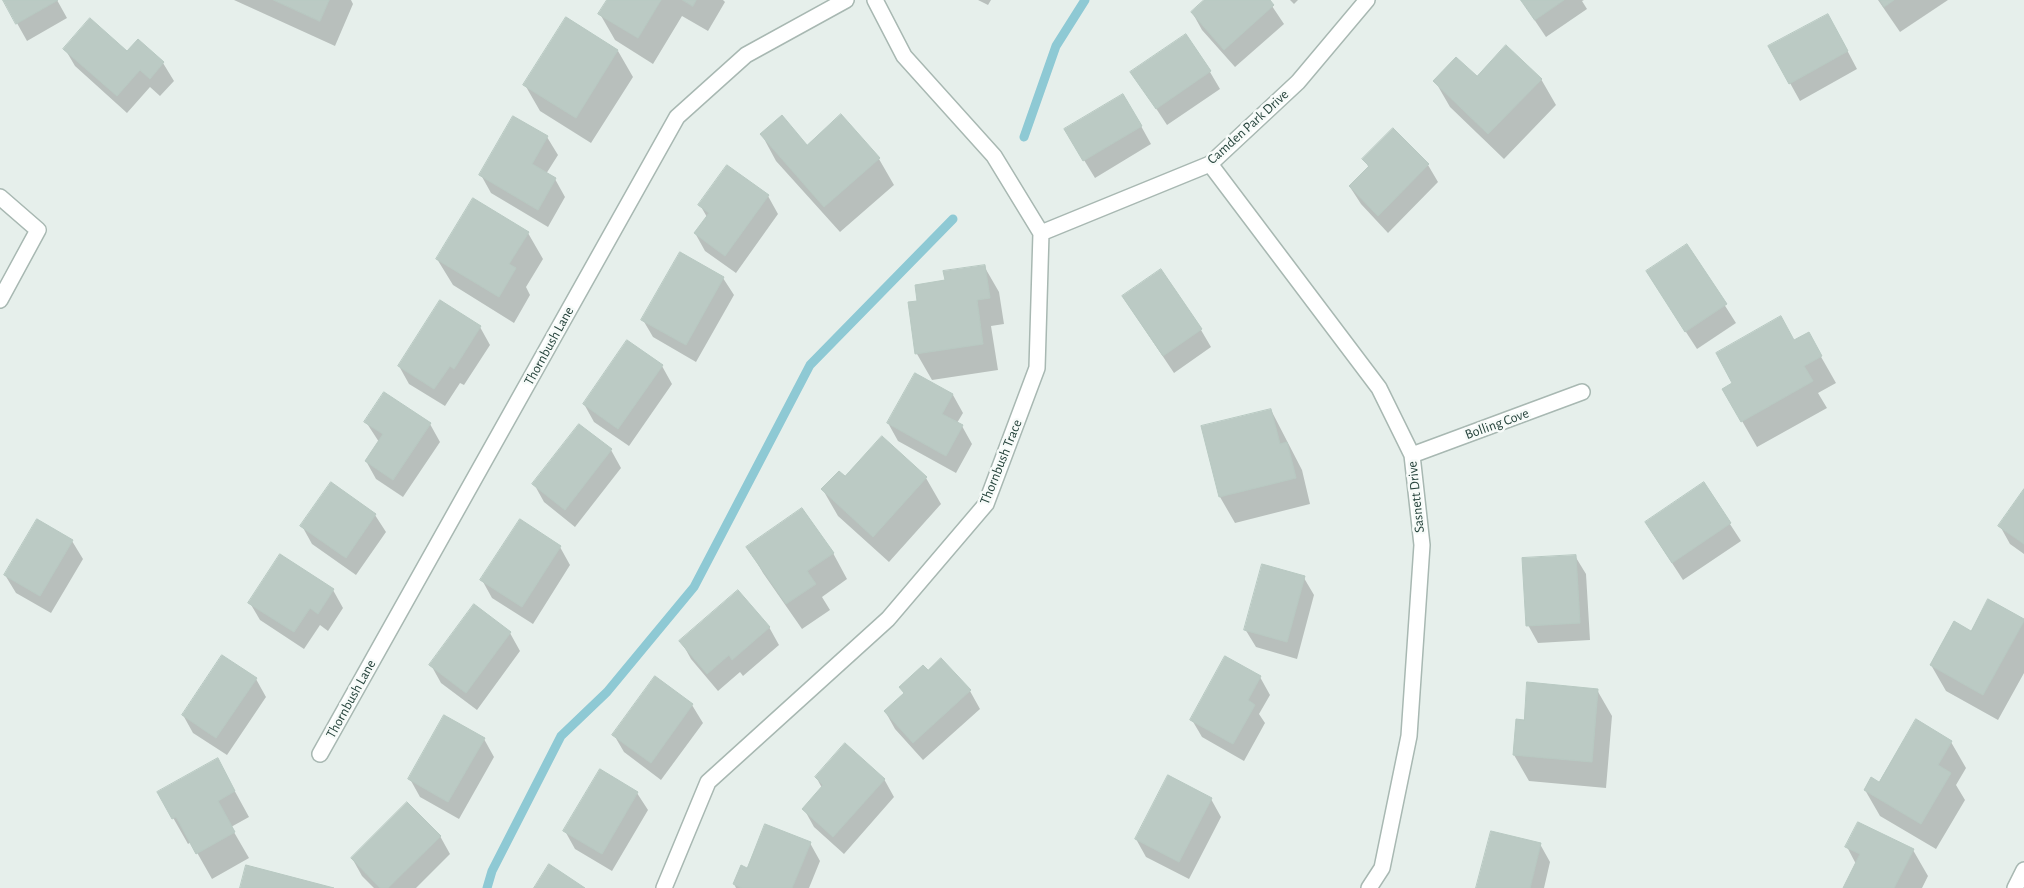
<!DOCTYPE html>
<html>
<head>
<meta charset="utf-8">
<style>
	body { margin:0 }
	canvas { display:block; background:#e6efeb }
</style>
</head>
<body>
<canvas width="2024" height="888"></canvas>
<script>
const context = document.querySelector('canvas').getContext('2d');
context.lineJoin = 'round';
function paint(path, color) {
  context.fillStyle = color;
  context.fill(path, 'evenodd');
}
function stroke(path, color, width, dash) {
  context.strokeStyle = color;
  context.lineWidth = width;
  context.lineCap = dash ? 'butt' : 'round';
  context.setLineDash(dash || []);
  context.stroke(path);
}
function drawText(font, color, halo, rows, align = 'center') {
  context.font = font + ' "Alegreya Sans",sans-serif';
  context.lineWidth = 5;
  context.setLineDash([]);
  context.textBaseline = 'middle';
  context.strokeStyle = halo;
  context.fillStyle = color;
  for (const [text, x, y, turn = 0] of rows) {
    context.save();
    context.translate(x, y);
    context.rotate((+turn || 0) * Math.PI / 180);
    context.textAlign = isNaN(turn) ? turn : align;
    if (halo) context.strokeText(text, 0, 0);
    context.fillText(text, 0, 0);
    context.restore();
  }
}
paint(new Path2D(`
	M 4,0 L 57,0 L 67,18 L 27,41 Z
	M 234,0 L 351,0 L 353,4 L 335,46 Z
	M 608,0 L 723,0 L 725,2 L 708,31 L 682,16 L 653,64 L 615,40 L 600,14 Z
	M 978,0 L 991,0 L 988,5 Z
	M 1206,0 L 1268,0 L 1284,24 L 1235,67 L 1202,30 L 1192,12 Z
	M 1290,0 L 1298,0 L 1294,4 Z
	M 1521,0 L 1584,0 L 1582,1 L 1587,9 L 1546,37 Z
	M 1878,0 L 1948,0 L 1900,32 Z
	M 1838,33 L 1857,69 L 1800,101 L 1790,83 Z
	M 138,41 L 163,63 L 174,81 L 160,96 L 150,87 L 127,113 L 75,66 L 65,49 L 127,53 Z
	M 618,51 L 633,77 L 591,143 L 540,111 L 525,85 Z
	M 1132,72 L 1210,72 L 1220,89 L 1167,125 Z
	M 1477,78 L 1541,79 L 1556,105 L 1504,159 L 1450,107 L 1435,81 Z
	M 841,116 L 879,159 L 894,185 L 840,232 L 776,161 L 762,135 L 807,147 Z
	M 514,118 L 547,137 L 558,155 L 546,174 L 555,179 L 565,197 L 548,227 L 491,193 L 481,175 Z
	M 1141,126 L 1151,144 L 1095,178 L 1076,147 Z
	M 1364,159 L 1428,165 L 1438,182 L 1388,233 L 1361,204 L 1350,187 L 1369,168 Z
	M 768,196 L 778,214 L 736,273 L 705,251 L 695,233 L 707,217 L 700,205 Z
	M 528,233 L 543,259 L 526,287 L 530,295 L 514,323 L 453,285 L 437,259 Z
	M 1687,246 L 1736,323 L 1697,349 L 1647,272 Z
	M 984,266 L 999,292 L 1004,324 L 991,326 L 998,370 L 932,380 L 917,354 L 919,302 L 946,281 Z
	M 723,278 L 734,295 L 696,362 L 653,337 L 643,320 Z
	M 1123,297 L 1201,330 L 1211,347 L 1174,373 Z
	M 480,327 L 490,345 L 464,385 L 460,383 L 445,406 L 409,384 L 399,366 Z
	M 1808,334 L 1836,383 L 1818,393 L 1827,408 L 1757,447 L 1742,421 L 1794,342 Z
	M 662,366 L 672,384 L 629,446 L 594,422 L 584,404 Z
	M 915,374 L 953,395 L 963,413 L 957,423 L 962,426 L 972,444 L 956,473 L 898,441 L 888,423 Z
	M 1271,410 L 1302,470 L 1310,504 L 1235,523 L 1220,497 L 1202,427 Z
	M 366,422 L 430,424 L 440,442 L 403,497 L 376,479 L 366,461 L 379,442 Z
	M 882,438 L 926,478 L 941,504 L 889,562 L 838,516 L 823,490 L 845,478 Z
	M 611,450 L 621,468 L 575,527 L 544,502 L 534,484 Z
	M 1704,484 L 1741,541 L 1683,580 L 1657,540 Z
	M 2024,491 L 2024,554 L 2010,544 L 2000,526 Z
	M 375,515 L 386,532 L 356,575 L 312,544 L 302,526 Z
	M 37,520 L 72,541 L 83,559 L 51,613 L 16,593 L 5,575 Z
	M 560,547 L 570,565 L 533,624 L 492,598 L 482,580 Z
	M 748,547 L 833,553 L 847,579 L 822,597 L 830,610 L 802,629 L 763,573 Z
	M 1575,556 L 1586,574 L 1590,640 L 1538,643 L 1528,625 Z
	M 1304,578 L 1314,595 L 1297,659 L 1256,647 L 1245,629 Z
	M 333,590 L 343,608 L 328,631 L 320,625 L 304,649 L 260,620 L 250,603 Z
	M 2024,621 L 2024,673 L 1998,720 L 1946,691 L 1931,665 L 1971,632 Z
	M 769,627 L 779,645 L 743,676 L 740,672 L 718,691 L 691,659 L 681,641 Z
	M 510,633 L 520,651 L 477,710 L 441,683 L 431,665 Z
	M 928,671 L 970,691 L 980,709 L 923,760 L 895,729 L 885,711 Z
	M 1260,677 L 1270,695 L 1259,714 L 1265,723 L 1244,761 L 1202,737 L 1192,720 Z
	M 655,678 L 692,705 L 703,723 L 661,780 L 624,752 L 614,735 Z
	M 256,679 L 266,697 L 227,755 L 193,733 L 183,715 Z
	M 1597,690 L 1612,716 L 1606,788 L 1529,781 L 1514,755 L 1525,721 Z
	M 484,739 L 494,757 L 459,819 L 420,797 L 410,779 Z
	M 1951,742 L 1966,768 L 1956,785 L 1965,800 L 1936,849 L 1880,816 L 1865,790 L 1879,784 Z
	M 816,777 L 884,779 L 894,797 L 844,854 L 814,827 L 804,809 L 822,788 Z
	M 232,786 L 249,817 L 231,827 L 249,858 L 212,879 L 191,842 L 188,844 L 159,793 Z
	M 637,793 L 648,810 L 612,871 L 575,849 L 565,831 Z
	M 1211,799 L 1221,817 L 1189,879 L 1146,857 L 1136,839 Z
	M 440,836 L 450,854 L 416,888 L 374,888 L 362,876 L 352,858 Z
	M 810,843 L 820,861 L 809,888 L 736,888 L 734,884 L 748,870 Z
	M 1540,844 L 1550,862 L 1544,888 L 1478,888 Z
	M 1847,847 L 1913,850 L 1928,876 L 1922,888 L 1844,888 L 1856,864 Z`), '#0003');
stroke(new Path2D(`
	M 1024,137 L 1056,46 L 1085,0
	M 487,888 L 492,871 L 561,736 L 607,692 L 694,587 L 810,365 L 953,219`), '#8ec9d4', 9);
const building = new Path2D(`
	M 3,0 L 58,0 L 16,24 Z
	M 274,0 L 329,0 L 320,21 Z
	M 607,0 L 661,0 L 638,38 L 598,14 Z
	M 683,0 L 696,0 L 693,6 Z
	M 1204,0 L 1270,0 L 1274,5 L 1224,50 L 1191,12 Z
	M 1521,0 L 1564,0 L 1535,20 Z
	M 1880,0 L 1894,0 L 1884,7 Z
	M 1828,14 L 1848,51 L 1789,84 L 1768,46 Z
	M 566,17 L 618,50 L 576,118 L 523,85 Z
	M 90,18 L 127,51 L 138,39 L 164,62 L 150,79 L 140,70 L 117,96 L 63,49 Z
	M 1186,34 L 1211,71 L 1156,109 L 1130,72 Z
	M 1506,45 L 1542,79 L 1488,134 L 1433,81 L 1456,57 L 1477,76 Z
	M 1123,94 L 1142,126 L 1083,161 L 1064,129 Z
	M 841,114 L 880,158 L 824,207 L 760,134 L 782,115 L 807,145 Z
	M 513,116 L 548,136 L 532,164 L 556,178 L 538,210 L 479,175 Z
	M 1393,128 L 1429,164 L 1378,216 L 1349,186 L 1369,166 L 1362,159 Z
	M 727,165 L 769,195 L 725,256 L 694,233 L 709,213 L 698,205 Z
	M 473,198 L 529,232 L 509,264 L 516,268 L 499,297 L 436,259 Z
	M 1687,244 L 1727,304 L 1685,332 L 1646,271 Z
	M 680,252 L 724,277 L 686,345 L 641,320 Z
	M 985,265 L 990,298 L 977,300 L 983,344 L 915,354 L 908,302 L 917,301 L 915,285 L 945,280 L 943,271 Z
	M 1161,269 L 1202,329 L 1163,356 L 1122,296 Z
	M 440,300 L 481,326 L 454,369 L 450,366 L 434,389 L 398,366 Z
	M 1781,316 L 1794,340 L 1809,332 L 1822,356 L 1804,366 L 1813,381 L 1741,422 L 1722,389 L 1732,383 L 1716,353 Z
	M 627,340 L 663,365 L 618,429 L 583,404 Z
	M 915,373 L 953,394 L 942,414 L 963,425 L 946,456 L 887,423 Z
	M 384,392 L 431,423 L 393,480 L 365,461 L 383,434 L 364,422 Z
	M 1271,409 L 1280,444 L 1287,442 L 1296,478 L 1219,497 L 1201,426 Z
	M 579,424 L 612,449 L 565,510 L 532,484 Z
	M 882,436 L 927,477 L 873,537 L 821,489 L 839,471 L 845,476 Z
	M 331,482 L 376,514 L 346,558 L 300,526 Z
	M 1704,482 L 1731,523 L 1672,563 L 1645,522 Z
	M 2024,489 L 2024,544 L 1998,526 Z
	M 802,508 L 834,553 L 807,571 L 816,584 L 786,604 L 746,547 Z
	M 37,519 L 73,540 L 40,596 L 4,575 Z
	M 520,519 L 561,546 L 522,607 L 480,580 Z
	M 280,554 L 334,589 L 318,614 L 310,608 L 294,632 L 248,603 Z
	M 1576,555 L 1580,623 L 1526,626 L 1522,558 Z
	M 1262,564 L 1305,576 L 1287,642 L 1244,630 Z
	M 738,590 L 770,627 L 732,660 L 729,655 L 707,674 L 679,641 Z
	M 1988,599 L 2024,619 L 2024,621 L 1983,695 L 1930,665 L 1954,621 L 1971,631 Z
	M 474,604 L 511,632 L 466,693 L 429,665 Z
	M 222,655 L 257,678 L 216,738 L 182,715 Z
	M 1225,656 L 1261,676 L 1248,700 L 1255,705 L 1233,744 L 1190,720 Z
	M 941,658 L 971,690 L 913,743 L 884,711 L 904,693 L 899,687 L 923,665 L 928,670 Z
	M 655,676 L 693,704 L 651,763 L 612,735 Z
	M 1527,682 L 1598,689 L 1592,762 L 1513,755 L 1516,719 L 1524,720 Z
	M 444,715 L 485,738 L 448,802 L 408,779 Z
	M 1916,719 L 1952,741 L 1938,765 L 1951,773 L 1921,824 L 1864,790 L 1871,777 L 1879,782 Z
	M 845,743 L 885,779 L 833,837 L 802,809 L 823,785 L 815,777 Z
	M 218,758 L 235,791 L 218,801 L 235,832 L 196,854 L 176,817 L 172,819 L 157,792 Z
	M 600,769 L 638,792 L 602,854 L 563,831 Z
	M 1168,775 L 1212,798 L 1179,862 L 1135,839 Z
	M 407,802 L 441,836 L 388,888 L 380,888 L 351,858 Z
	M 1858,822 L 1914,849 L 1894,888 L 1843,888 L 1860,854 L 1845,847 Z
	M 765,824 L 811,842 L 792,888 L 742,888 L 733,884 L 741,865 L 747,868 Z
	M 1491,831 L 1541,843 L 1530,888 L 1476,888 Z
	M 549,864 L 585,888 L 534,888 Z
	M 246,865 L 334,888 L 240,888 Z`);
paint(building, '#bbcac4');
stroke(building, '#b8c9c2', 1);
const minor = new Path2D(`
	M 1210,164 L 1379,388 L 1412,455 L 1422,545 L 1409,736 L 1382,868 L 1369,888
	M 0,197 L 38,230 L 0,300
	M 1041,233 L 1210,164 L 1298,82 L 1367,0
	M 1412,455 L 1582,392
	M 320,754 L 677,117 L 746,55 L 846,0
	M 664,888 L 708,782 L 888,619 L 986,504 L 1037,368 L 1041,233 L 994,156 L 904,56 L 875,0
	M 2015,888 L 2024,870`);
stroke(minor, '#a8b8b2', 18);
stroke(minor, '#fff', 15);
drawText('14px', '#24423a', '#f7fbf9', [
	["Camden Park Drive",1248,127,-42],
	["Thornbush Lane",549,346,-61],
	["Bolling Cove",1497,424,-20],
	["Thornbush Trace",1001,462,-68],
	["Sasnett Drive",1416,497,-96],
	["Thornbush Lane",351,699,-61]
]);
</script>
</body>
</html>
